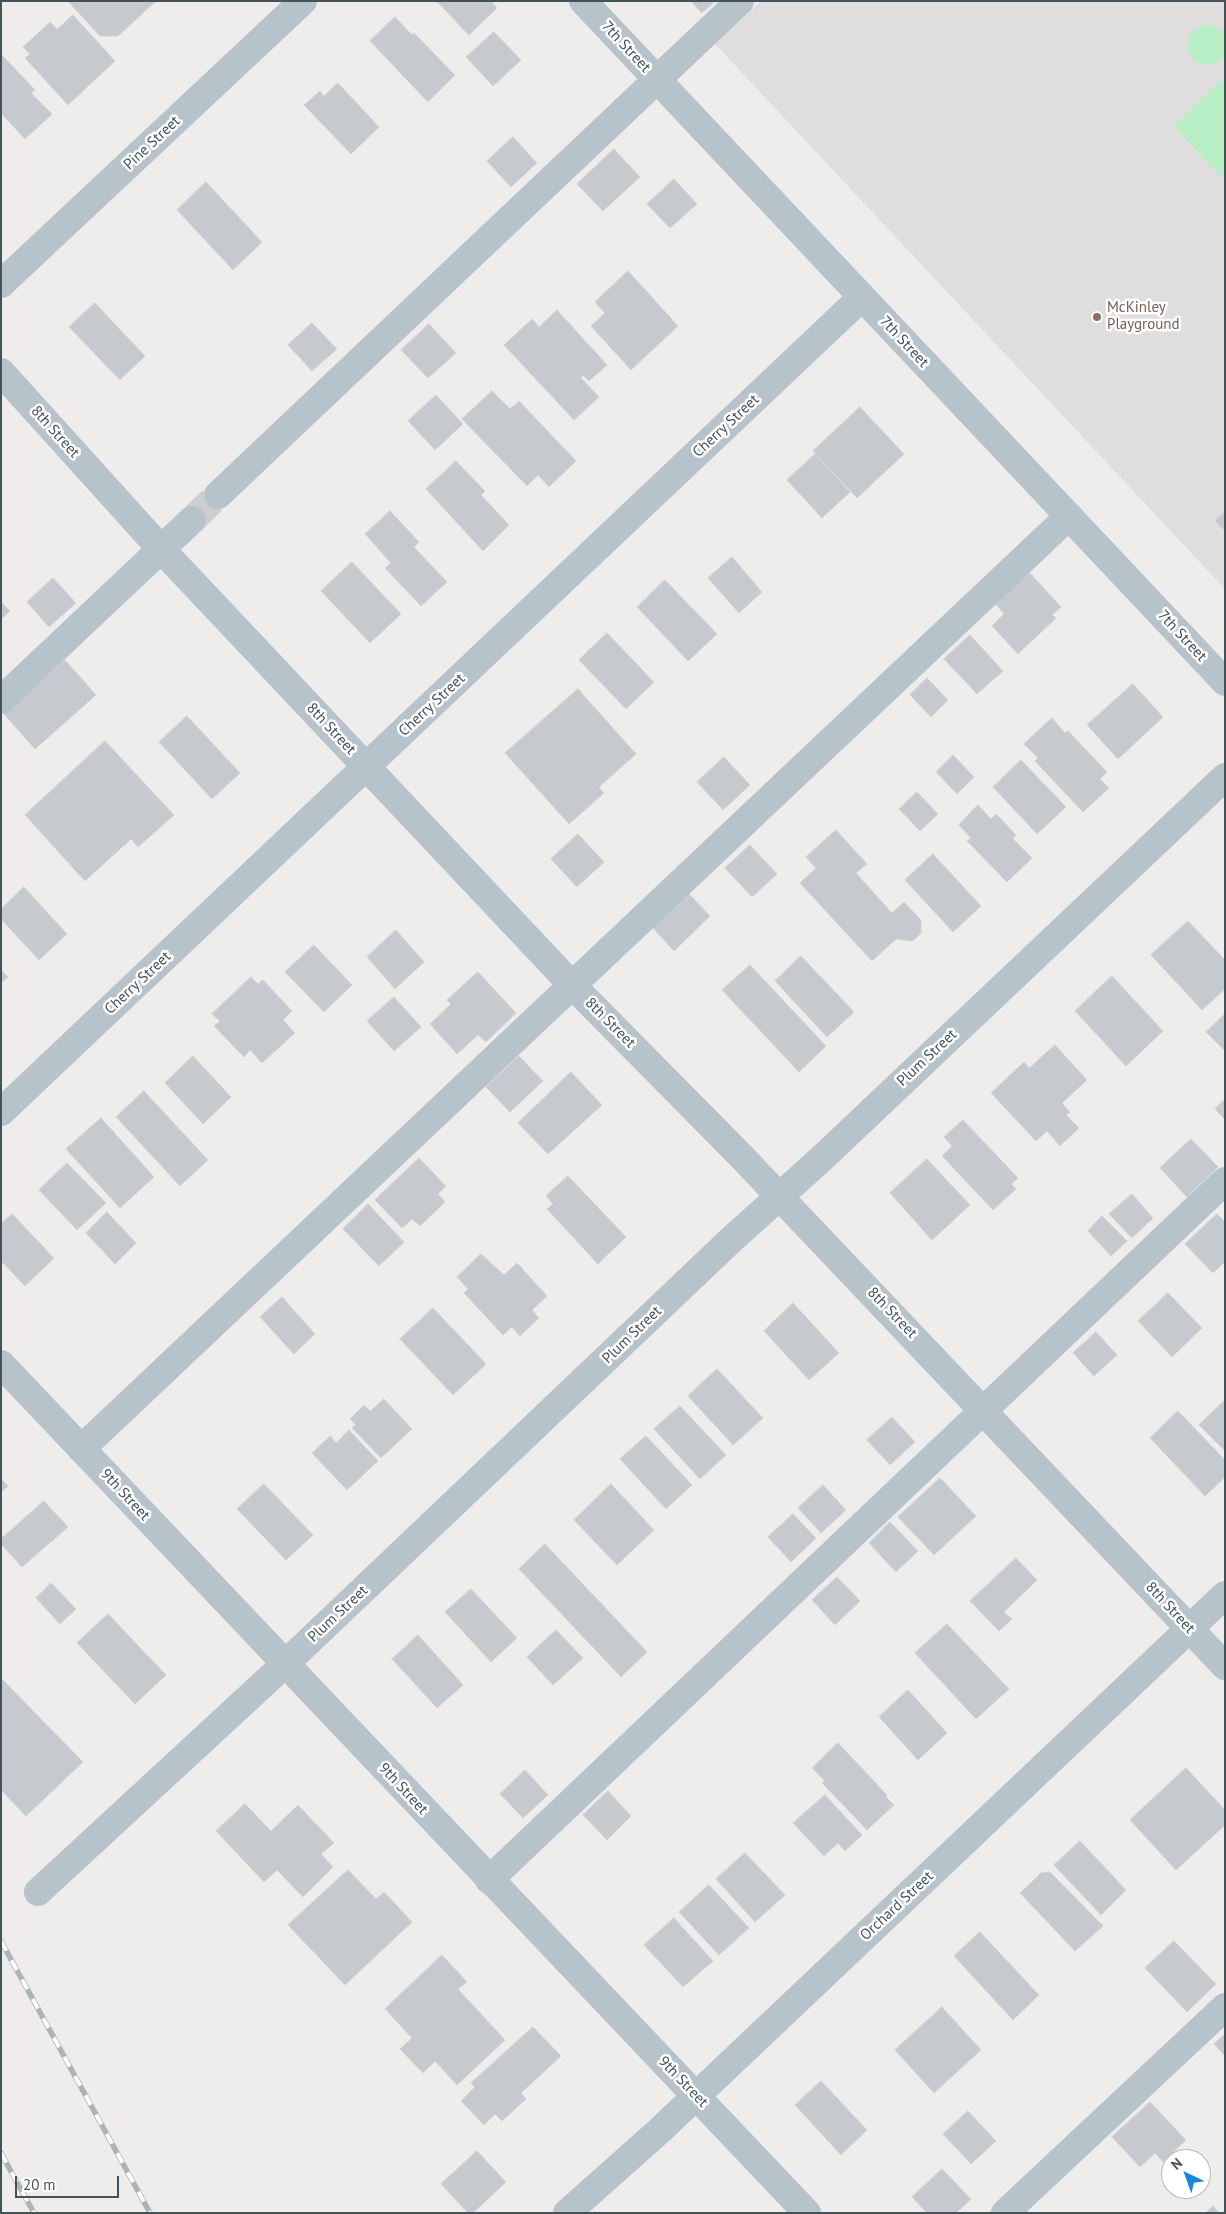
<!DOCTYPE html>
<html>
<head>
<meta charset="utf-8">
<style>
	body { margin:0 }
	#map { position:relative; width:1226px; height:2214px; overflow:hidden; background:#efecec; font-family:"PT Sans",sans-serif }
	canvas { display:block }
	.frame { position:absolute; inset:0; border:2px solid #44525a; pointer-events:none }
	.north { position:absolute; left:1161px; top:2149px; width:50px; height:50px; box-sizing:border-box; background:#fff; border:1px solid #b4babd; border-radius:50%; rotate:318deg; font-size:14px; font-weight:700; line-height:20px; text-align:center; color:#44525a }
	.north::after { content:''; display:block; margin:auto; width:18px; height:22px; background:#1687df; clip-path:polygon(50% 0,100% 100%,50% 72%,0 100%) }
	.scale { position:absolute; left:15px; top:2176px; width:104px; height:22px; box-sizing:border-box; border:2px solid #44525a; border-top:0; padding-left:6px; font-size:15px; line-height:18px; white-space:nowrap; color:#44525a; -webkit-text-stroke:4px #fff; paint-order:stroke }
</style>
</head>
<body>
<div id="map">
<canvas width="1226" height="2214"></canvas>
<div class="frame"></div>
<div class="north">N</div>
<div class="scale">20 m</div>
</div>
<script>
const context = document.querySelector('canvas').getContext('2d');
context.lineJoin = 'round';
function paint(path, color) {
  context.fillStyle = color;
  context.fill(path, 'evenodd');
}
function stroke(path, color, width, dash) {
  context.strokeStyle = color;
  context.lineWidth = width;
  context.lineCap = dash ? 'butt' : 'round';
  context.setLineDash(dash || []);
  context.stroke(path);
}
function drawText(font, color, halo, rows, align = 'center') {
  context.font = font + ' "PT Sans",sans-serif';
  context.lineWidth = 5;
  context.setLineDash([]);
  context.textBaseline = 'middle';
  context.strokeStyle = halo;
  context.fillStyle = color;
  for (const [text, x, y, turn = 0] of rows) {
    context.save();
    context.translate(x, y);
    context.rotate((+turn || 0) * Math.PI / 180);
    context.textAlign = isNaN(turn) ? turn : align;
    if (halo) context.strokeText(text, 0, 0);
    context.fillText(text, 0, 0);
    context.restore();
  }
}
paint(new Path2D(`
	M 761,1 L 1225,1 L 1225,589 L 715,44 Z`), '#e0ddde');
paint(new Path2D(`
	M1187 45a20 20 0 1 1 40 0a20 20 0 1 1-40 0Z
	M 1225,77 L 1225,180 L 1173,126 Z`), '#b8efc7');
const building = new Path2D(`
	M 68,1 L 155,1 L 155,2 L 118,36 L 100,36 Z
	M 437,1 L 491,1 L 497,8 L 469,35 Z
	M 691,1 L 715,1 L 702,13 Z
	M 73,15 L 115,61 L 68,105 L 25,58 L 30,54 L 23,47 L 50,22 L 57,29 Z
	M 395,17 L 412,35 L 414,33 L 455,75 L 428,102 L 370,41 Z
	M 494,32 L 521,60 L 493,86 L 466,57 Z
	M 1,54 L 35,90 L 31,93 L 52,114 L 25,139 L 1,113 Z
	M 338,83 L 379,127 L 351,154 L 304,105 L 320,91 L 324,96 Z
	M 513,137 L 537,163 L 511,187 L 487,161 Z
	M 614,149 L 640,177 L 603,211 L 577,184 Z
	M 674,179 L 697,204 L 670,228 L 647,204 Z
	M 206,182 L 262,242 L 233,270 L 177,210 Z
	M 628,271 L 678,326 L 631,370 L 591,326 L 605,313 L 595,302 Z
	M 95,303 L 145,356 L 120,380 L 69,327 Z
	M 557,310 L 607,365 L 589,381 L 583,375 L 581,378 L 599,397 L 574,420 L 504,345 L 532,319 L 539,327 Z
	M 312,323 L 337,349 L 312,371 L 288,345 Z
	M 429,324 L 456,353 L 428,378 L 401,350 Z
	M 492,391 L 510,409 L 519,401 L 576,461 L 549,487 L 538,475 L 527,486 L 462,419 Z
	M 436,395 L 463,424 L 435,450 L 408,421 Z
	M 860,407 L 904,454 L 857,498 L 813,451 Z
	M 815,454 L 850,492 L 822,518 L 787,480 Z
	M 456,461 L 485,491 L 481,495 L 509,525 L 483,551 L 426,489 Z
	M 390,511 L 419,542 L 414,547 L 447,582 L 421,606 L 385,568 L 391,563 L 365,534 Z
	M 1225,512 L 1225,531 L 1215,521 Z
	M 732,557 L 762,592 L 739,613 L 708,578 Z
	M 352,562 L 401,614 L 370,643 L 321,591 Z
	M 1028,571 L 1061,607 L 1052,615 L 1056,618 L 1018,654 L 992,626 L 1004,614 L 994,602 Z
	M 53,578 L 76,603 L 49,627 L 27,602 Z
	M 665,580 L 717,634 L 688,661 L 637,607 Z
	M 1,602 L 10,611 L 1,619 Z
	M 607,633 L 654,682 L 626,709 L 579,660 Z
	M 970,635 L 1003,671 L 977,694 L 944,659 Z
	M 65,660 L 96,695 L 35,749 L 4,714 Z
	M 927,678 L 948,700 L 931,717 L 910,695 Z
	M 1133,684 L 1163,717 L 1118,759 L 1087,725 Z
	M 578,689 L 636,754 L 599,787 L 604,793 L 569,824 L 505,753 Z
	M 187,716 L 240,773 L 212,799 L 159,742 Z
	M 1052,718 L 1065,733 L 1068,731 L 1107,772 L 1100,779 L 1109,788 L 1083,812 L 1035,761 L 1038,758 L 1024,744 Z
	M 105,741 L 174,815 L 138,847 L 131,839 L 85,881 L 25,815 Z
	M 953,755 L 974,777 L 957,794 L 936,772 Z
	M 724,757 L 750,785 L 723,810 L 697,782 Z
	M 1021,760 L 1066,807 L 1037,834 L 993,787 Z
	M 917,792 L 938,814 L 920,831 L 899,809 Z
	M 978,805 L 991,819 L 996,814 L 1016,835 L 1013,839 L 1032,858 L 1007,882 L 967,841 L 971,838 L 959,825 Z
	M 836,830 L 867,864 L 856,873 L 892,913 L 904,902 L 921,920 L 921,933 L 913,941 L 896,939 L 872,961 L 800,883 L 816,868 L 806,857 Z
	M 578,834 L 604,862 L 577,887 L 551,859 Z
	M 750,845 L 777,874 L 752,897 L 725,868 Z
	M 933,854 L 981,906 L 953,932 L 905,880 Z
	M 24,887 L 67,934 L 39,960 L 1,919 L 1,909 Z
	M 688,893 L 710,916 L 674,951 L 652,927 Z
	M 1188,921 L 1225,960 L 1225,989 L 1202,1010 L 1151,955 Z
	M 396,930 L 424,962 L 395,989 L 367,957 Z
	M 314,945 L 352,985 L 324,1012 L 285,972 Z
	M 801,956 L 854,1012 L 827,1037 L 775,981 Z
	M 750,965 L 826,1046 L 799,1072 L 722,990 Z
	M 1,970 L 8,977 L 1,983 Z
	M 478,972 L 516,1013 L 486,1042 L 478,1035 L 457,1054 L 430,1024 L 451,1004 L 447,1000 Z
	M 1112,976 L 1163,1031 L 1126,1066 L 1075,1011 Z
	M 251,977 L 258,984 L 263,980 L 292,1011 L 283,1020 L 295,1033 L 262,1063 L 250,1050 L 244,1057 L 214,1026 L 220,1021 L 212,1014 Z
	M 394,997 L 421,1027 L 394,1051 L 367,1021 Z
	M 1225,1014 L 1225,1051 L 1206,1032 Z
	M 1055,1045 L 1087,1080 L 1062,1103 L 1070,1112 L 1066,1115 L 1079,1128 L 1060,1146 L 1047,1131 L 1036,1141 L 991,1093 L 1024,1062 L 1029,1068 Z
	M 193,1056 L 231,1097 L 203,1124 L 165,1083 Z
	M 519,1056 L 543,1081 L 510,1112 L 486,1087 Z
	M 571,1072 L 602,1105 L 548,1154 L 518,1123 Z
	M 144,1091 L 208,1160 L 180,1186 L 116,1117 Z
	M 1225,1099 L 1225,1120 L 1215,1109 Z
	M 101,1118 L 154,1177 L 120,1208 L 66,1149 Z
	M 963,1120 L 1018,1178 L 1011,1184 L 1016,1189 L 993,1210 L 942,1156 L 952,1146 L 944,1137 Z
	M 1191,1139 L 1218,1167 L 1187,1197 L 1160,1168 Z
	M 419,1158 L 446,1186 L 438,1194 L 445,1202 L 420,1226 L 412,1219 L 402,1228 L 375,1200 Z
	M 927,1159 L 970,1205 L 932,1240 L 890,1193 Z
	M 67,1163 L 106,1203 L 77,1230 L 39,1190 Z
	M 568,1176 L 626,1237 L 598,1264 L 547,1209 L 553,1204 L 546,1196 Z
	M 1132,1194 L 1153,1218 L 1132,1238 L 1109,1214 Z
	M 368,1204 L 404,1242 L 379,1266 L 343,1229 Z
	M 107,1212 L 136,1243 L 115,1264 L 86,1233 Z
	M 12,1214 L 54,1258 L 25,1286 L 1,1261 L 1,1224 Z
	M 1217,1214 L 1225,1222 L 1225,1262 L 1213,1273 L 1185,1244 Z
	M 1102,1216 L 1127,1241 L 1111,1256 L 1088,1231 Z
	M 481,1254 L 504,1275 L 517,1263 L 547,1296 L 532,1310 L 539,1318 L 520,1336 L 512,1327 L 503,1335 L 464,1293 L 468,1289 L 457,1277 Z
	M 1168,1293 L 1202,1328 L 1172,1357 L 1138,1321 Z
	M 282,1297 L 315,1334 L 294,1354 L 260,1317 Z
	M 793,1303 L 839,1353 L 809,1380 L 764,1331 Z
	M 433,1308 L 486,1364 L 453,1395 L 400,1339 Z
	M 1096,1332 L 1117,1355 L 1094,1376 L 1073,1353 Z
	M 717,1369 L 763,1418 L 733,1445 L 688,1396 Z
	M 384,1399 L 412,1429 L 381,1458 L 352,1428 L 356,1425 L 350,1419 L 364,1405 L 370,1411 Z
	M 1225,1400 L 1225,1451 L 1199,1425 Z
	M 680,1406 L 726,1455 L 700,1479 L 654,1429 Z
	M 1178,1411 L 1225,1460 L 1225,1477 L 1205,1496 L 1150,1438 Z
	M 892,1417 L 915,1442 L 890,1465 L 867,1440 Z
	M 349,1430 L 378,1461 L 347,1490 L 312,1453 L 330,1436 L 336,1443 Z
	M 646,1436 L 692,1485 L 666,1509 L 620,1459 Z
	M 940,1478 L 976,1516 L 934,1555 L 898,1517 Z
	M 1,1479 L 8,1486 L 1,1492 Z
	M 264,1484 L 313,1535 L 286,1560 L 237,1509 Z
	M 611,1484 L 654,1530 L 617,1565 L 574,1520 Z
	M 823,1485 L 846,1510 L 821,1533 L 798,1508 Z
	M 44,1501 L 68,1527 L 22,1567 L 1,1544 L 1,1539 Z
	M 793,1514 L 816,1538 L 791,1562 L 768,1537 Z
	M 890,1522 L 918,1551 L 896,1572 L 869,1543 Z
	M 545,1544 L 647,1652 L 621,1677 L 519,1569 Z
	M 1016,1558 L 1037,1580 L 1004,1612 L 1012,1619 L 999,1631 L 970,1601 Z
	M 837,1577 L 860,1601 L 835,1625 L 812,1600 Z
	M 51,1583 L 76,1609 L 60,1624 L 36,1598 Z
	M 471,1589 L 517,1638 L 491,1662 L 445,1612 Z
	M 108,1614 L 166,1675 L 135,1704 L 77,1643 Z
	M 947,1624 L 1009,1689 L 976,1719 L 915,1653 Z
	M 556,1630 L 583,1658 L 553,1685 L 527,1657 Z
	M 418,1635 L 463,1685 L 437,1708 L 392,1659 Z
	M 1,1678 L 83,1762 L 26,1816 L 1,1790 Z
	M 908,1690 L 947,1733 L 918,1760 L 879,1717 Z
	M 838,1743 L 887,1795 L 886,1797 L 894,1805 L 867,1830 L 822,1783 L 825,1781 L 812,1768 Z
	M 1186,1768 L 1225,1810 L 1225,1825 L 1176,1870 L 1130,1820 Z
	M 525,1770 L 548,1795 L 523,1818 L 500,1794 Z
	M 608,1791 L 631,1816 L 607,1840 L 583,1815 Z
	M 825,1795 L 862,1835 L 845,1851 L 838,1843 L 824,1856 L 793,1823 Z
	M 245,1804 L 271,1831 L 298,1805 L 334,1843 L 321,1854 L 333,1867 L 303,1897 L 277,1870 L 264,1882 L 216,1831 Z
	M 1080,1841 L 1126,1890 L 1101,1915 L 1054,1865 Z
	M 745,1853 L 785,1895 L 755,1922 L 716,1879 Z
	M 348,1870 L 376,1899 L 384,1892 L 412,1922 L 345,1985 L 288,1925 Z
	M 1050,1872 L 1103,1926 L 1075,1951 L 1020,1893 L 1041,1873 Z
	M 709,1885 L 749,1928 L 719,1955 L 679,1912 Z
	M 674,1918 L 713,1961 L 683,1987 L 644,1945 Z
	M 980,1932 L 1039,1995 L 1013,2020 L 954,1956 Z
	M 1174,1941 L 1216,1984 L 1187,2012 L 1145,1968 Z
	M 442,1955 L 467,1982 L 458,1989 L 505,2040 L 457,2085 L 435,2061 L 423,2073 L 400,2049 L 412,2038 L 385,2009 Z
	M 942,2007 L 981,2050 L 934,2093 L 895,2050 Z
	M 533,2027 L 561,2056 L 521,2093 L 526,2099 L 502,2121 L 495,2114 L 484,2125 L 461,2101 L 475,2087 L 471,2083 Z
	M 1225,2034 L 1225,2056 L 1214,2044 Z
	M 821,2081 L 867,2130 L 841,2155 L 795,2105 Z
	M 1150,2102 L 1186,2140 L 1163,2162 L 1155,2153 L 1140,2167 L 1112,2137 Z
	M 968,2111 L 996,2141 L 971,2164 L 943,2134 Z
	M 477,2151 L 506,2182 L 473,2213 L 468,2213 L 441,2184 Z
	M 942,2169 L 971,2199 L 956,2213 L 927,2213 L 912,2197 Z
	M 1213,2206 L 1219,2213 L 1206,2213 Z`);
paint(building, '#c6cacf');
stroke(building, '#d0d3d8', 1);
stroke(new Path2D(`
	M 192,520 L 218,495`), '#cdcdcf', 28, [28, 14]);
stroke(new Path2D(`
	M 583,1 L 1225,682
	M 1,284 L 303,1
	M 1,372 L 161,549 L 572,985 L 741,1156 L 1225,1666
	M 218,495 L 740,1
	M 1,700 L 192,520
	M 1,1112 L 862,297
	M 1,1364 L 807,2213
	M 81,1449 L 1069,516
	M 489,1880 L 1225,1181
	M 38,1892 L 285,1664 L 732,1239 L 820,1160 L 1225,777
	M 567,2213 L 658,2132 L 1225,1595
	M 1005,2213 L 1225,2007`), '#b7c3ca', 28);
const rail = new Path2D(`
	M 1,1941 L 150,2213
	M 1,2153 L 34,2213`);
stroke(rail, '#aeb3b7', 5.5);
stroke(rail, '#fff', 4, [11]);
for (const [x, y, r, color] of [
	[1097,317,5,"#8d6e63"]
]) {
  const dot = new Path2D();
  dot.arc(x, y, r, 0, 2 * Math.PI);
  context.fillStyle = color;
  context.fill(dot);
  stroke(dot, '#fff', 2);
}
drawText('15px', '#44525a', '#fff', [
	["7th Street",626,47,47],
	["Pine Street",152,143,-43],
	["7th Street",904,342,47],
	["Cherry Street",726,426,-43],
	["8th Street",55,432,48],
	["7th Street",1182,636,47],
	["Cherry Street",432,705,-43],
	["8th Street",331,729,47],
	["Cherry Street",138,983,-43],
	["8th Street",610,1023,45],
	["Plum Street",927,1058,-43],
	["8th Street",892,1313,46],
	["Plum Street",632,1335,-44],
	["9th Street",125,1495,47],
	["8th Street",1170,1608,47],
	["Plum Street",338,1614,-43],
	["9th Street",403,1789,47],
	["Orchard Street",897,1906,-43],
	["9th Street",683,2082,46]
]);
drawText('15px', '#785e54', '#fff', [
	["McKinley",1107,308],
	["Playground",1107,325]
], 'left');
</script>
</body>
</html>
